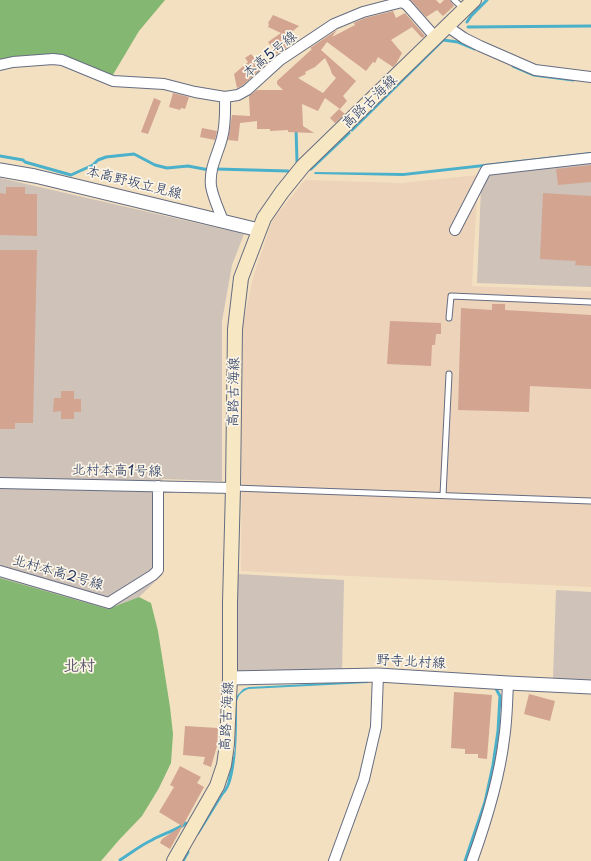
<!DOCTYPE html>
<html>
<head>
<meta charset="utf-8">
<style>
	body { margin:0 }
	canvas { display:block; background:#f2e0c1 }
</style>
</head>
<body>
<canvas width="591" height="861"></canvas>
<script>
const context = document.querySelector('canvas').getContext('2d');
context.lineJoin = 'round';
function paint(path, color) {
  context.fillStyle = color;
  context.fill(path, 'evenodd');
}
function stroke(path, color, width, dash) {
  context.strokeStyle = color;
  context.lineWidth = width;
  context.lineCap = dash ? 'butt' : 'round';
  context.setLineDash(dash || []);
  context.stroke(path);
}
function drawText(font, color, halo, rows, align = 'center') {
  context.font = font + ' "Playpen Sans","Klee One",sans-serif';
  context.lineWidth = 3.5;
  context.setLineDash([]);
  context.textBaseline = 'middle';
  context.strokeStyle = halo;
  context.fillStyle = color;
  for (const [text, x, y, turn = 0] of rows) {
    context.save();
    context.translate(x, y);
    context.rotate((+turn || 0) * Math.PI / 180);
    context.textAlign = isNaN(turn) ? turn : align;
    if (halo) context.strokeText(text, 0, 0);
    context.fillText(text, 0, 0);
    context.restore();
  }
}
paint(new Path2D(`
	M 478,175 L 472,286 L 591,291 L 591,587 L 241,571 L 243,324 L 253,278 L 272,221 L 305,180 L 402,183 Z`), '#ecd3ba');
paint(new Path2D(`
	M 591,162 L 591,287 L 477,283 L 481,189 L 487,175 Z
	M 0,178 L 244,234 L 232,265 L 222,321 L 222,481 L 162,479 L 162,575 L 139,597 L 108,609 L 0,578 Z
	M 238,574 L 344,580 L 342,672 L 236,672 Z
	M 556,590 L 591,592 L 591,683 L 553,679 Z`), '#cec2b9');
paint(new Path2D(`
	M 0,0 L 165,0 L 139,31 L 111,78 L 70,61 L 0,63 Z
	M 0,578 L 108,609 L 139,597 L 151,603 L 158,631 L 170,707 L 173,734 L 171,763 L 159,788 L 142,816 L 119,840 L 101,861 L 0,861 Z`), '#84b772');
paint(new Path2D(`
	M 591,152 L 591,155 L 403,176 L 314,174 L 315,172 L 404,173 Z
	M 368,681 L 368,683 L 249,689 C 242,691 238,695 237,702 C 237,720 239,789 221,796 L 227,784 L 235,749 L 236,697 L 243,689 L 249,687 Z`), '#4bb1ca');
stroke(new Path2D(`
	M 467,22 L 471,16 L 487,0
	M 468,27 L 591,26
	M 513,66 L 534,75 L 573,80
	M 296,128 L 297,162
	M 352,130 L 443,40 L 458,42 L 475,49
	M 0,156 L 23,160 L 25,162 L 71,175 L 93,165 L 98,160 L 106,157 L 134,154 L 155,165 L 167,168 L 188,166 L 209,170
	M 216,169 L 288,171
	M 311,169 L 349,133
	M 198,833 L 222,794
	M 120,860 C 131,853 141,845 152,840 C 162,834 178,830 186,823
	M 183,861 L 188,852
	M 465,861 L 485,802 L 493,765 L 498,731 L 500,696 L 495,687 L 493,687`), '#4bb1ca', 3);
paint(new Path2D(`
	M 411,0 L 436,0 L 440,4 L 444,0 L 450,0 L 454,6 L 443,16 L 437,10 L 426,17 Z
	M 393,11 L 396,18 L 405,13 L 425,36 L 422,38 L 412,27 L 391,40 L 402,53 L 396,64 L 393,67 L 378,57 L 375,63 L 373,62 L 366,71 L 327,42 L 321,50 L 356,81 L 343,96 L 347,101 L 340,109 L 325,98 L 318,111 L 302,104 L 303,126 L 314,133 L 288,132 L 288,130 L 270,131 L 270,129 L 257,129 L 257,121 L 240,123 L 238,141 L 228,140 L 232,115 L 250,116 L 249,96 L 257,90 L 283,90 L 277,84 L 277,81 L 312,49 L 310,48 L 337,30 L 332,37 L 355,25 L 354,23 L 365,18 ZM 325,58 L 330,68 L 332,74 L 336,78 L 323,93 L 298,78 L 306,74 L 305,72 L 315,67 Z
	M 273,15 L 299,26 L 288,35 L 294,43 L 277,54 L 268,42 L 281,33 L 268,27 L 269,24 L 268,23 Z
	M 251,54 L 258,62 L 260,60 L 265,65 L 243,85 L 237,88 L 234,74 L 248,62 L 245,58 Z
	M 173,93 L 189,97 L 185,109 L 181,108 L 180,110 L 169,107 Z
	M 154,98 L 161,101 L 148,134 L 141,132 Z
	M 339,109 L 345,114 L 335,123 L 330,118 Z
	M 202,128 L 217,131 L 215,140 L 200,137 Z
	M 591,165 L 591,182 L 558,185 L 556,169 Z
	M 6,187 L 25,187 L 25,194 L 37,194 L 37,236 L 0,235 L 0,193 L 6,194 Z
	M 543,193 L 591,196 L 591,266 L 575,265 L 576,261 L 540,259 Z
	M 0,250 L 37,250 L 33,423 L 15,423 L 15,429 L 0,429 Z
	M 492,304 L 505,304 L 505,310 L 591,315 L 591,389 L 530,386 L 529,412 L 458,410 L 461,308 L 492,310 Z
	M 390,321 L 441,323 L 441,334 L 436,334 L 435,345 L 432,345 L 431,366 L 387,364 Z
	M 61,391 L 74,391 L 74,399 L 81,399 L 81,412 L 74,412 L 74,419 L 61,419 L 61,411 L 53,412 L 54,398 L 61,398 Z
	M 454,692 L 492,695 L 487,759 L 478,758 L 478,754 L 465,754 L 465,749 L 451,748 Z
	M 529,694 L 555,701 L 550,721 L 524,714 Z
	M 185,726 L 218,728 L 217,746 L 211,767 L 203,764 L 205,757 L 183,755 Z
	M 180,766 L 201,777 L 197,783 L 204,787 L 170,849 L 160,843 L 162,839 L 182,826 L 159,812 L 174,787 L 170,785 Z`), '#d3a490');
const service = new Path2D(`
	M 454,0 L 464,9
	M 449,318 L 451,296 L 591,302
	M 234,488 L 591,501
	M 443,495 L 449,374`);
const minor = new Path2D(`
	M 448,27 L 464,38 L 480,46 L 535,70 L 591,77
	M 0,65 L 13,62 L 53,59 L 62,60 L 113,81 L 164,84 L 195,92 L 225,97
	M 223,221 C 219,210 213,198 211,186 C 209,168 218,154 222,138 C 226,124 225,110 225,97 L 238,95 L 247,90 L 280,60 L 334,24 L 363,12 L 402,2 L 407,5 L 436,38
	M 455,230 L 486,170 L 591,158
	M 0,483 L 233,488
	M 0,571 L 109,603 L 113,600 L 153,575 L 158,570 L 158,486
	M 334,861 L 364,779 L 376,727 L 378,675
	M 472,861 C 486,822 499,781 504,739 C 507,721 507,702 508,683`);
const tertiary = new Path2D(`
	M 0,170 L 35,176 L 259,230
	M 230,678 L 378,675 L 508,683 L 591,687`);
const secondary = new Path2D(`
	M 174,861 L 217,786 L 224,765 L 227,744 L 230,678 L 230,603 L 233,488 L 235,329 L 241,278 L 264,218 L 282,192 L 303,166 L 474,0`);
stroke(service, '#666d81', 7);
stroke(minor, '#666d81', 12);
stroke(tertiary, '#666d81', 15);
stroke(secondary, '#666d81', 16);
stroke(service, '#fff', 5);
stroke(minor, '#fff', 10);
stroke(tertiary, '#fff', 13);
stroke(secondary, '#f8e7c3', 14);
drawText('14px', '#1b2f5e', '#fcf5e5', [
	["本高5号線",270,55,-39],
	["高路古海線",370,102,-44],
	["本高野坂立見線",134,183,14],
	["高路古海線",234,392,-89],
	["北村本高1号線",117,471,1],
	["北村本高2号線",58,573,16],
	["野寺北村線",411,662,3],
	["高路古海線",227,716,-87]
]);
drawText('bold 16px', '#5b5870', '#fcf5e5', [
	["北村",79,667]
]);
</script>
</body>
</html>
